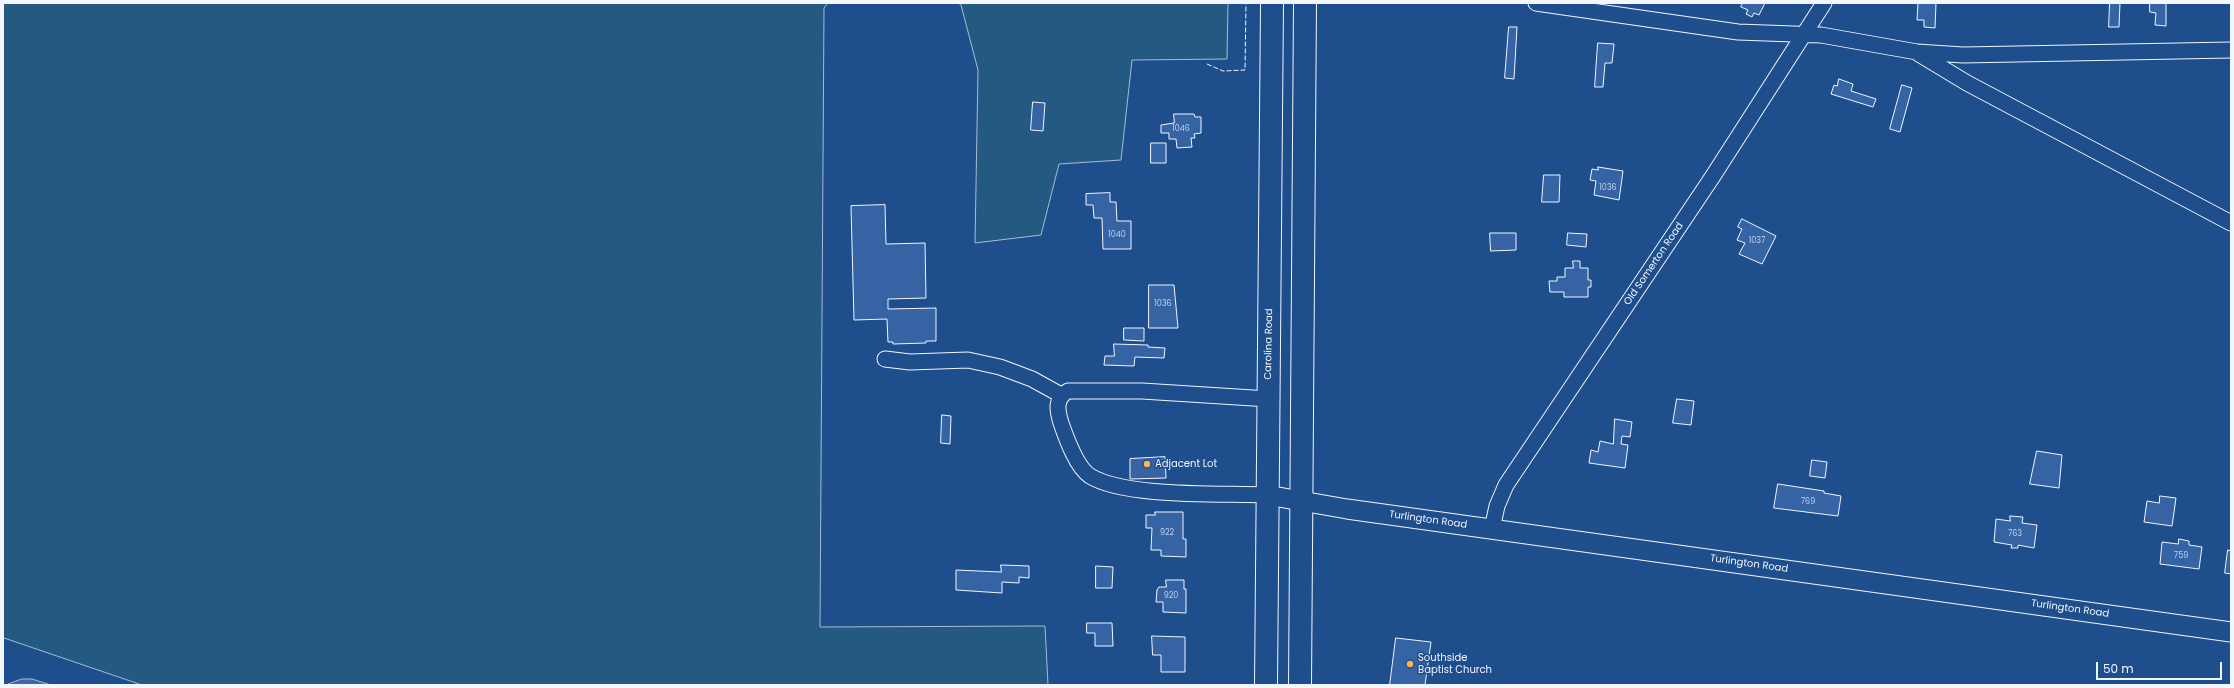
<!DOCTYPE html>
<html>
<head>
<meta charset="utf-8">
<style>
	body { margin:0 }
	#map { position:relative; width:2234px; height:688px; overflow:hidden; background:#1f4e8c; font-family:Poppins,sans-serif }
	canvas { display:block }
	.frame { position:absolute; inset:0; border:4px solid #f2f6ff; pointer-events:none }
	.scale { position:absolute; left:2096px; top:662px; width:126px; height:18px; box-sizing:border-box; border:2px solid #f2f6ff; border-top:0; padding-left:5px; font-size:12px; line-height:14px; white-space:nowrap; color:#f2f6ff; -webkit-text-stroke:3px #1f4e8c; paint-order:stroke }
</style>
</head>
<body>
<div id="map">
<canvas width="2234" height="688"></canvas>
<div class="frame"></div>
<div class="scale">50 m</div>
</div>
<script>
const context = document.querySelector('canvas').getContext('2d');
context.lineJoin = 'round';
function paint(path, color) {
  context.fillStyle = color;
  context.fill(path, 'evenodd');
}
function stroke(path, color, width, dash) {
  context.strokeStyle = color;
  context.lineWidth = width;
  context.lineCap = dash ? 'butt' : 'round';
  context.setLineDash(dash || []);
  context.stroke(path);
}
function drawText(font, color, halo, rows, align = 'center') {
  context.font = font + ' Poppins,sans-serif';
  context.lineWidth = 3;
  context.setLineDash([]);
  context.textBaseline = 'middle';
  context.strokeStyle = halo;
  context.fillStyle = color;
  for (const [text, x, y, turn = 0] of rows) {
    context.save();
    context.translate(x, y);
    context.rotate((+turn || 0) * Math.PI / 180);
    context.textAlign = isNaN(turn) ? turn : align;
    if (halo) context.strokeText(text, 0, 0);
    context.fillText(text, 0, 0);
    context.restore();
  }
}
const green = new Path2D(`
	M 3,3 L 828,3 L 824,8 L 820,627 L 1045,626 L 1048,685 L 142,685 L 4,638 L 3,641 Z
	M 958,3 L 1228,3 L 1227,59 L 1132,60 L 1121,160 L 1059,164 L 1041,235 L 975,243 L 978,70 L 961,5 Z`);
paint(green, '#245a82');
stroke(green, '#a8bbd7', 1);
const water = new Path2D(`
	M 22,679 L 32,679 L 51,685 L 6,685 Z`);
paint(water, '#3b69a3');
stroke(water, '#a8bbd7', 1);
const building = new Path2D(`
	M 1743,3 L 1765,3 L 1759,15 L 1754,13 L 1752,17 L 1746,14 L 1748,10 L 1741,7 Z
	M 1925,3 L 1936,3 L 1935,28 L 1924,27 L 1924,20 L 1917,20 L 1918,4 Z
	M 2110,3 L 2120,3 L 2119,27 L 2109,27 Z
	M 2150,3 L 2166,3 L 2166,26 L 2155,25 L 2156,13 L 2150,12 Z
	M 1509,27 L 1517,27 L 1514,79 L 1505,78 Z
	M 1598,43 L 1614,44 L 1612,63 L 1605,63 L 1603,87 L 1595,87 Z
	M 1839,79 L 1853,84 L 1851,91 L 1876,99 L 1873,107 L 1831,94 L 1834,85 L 1837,86 Z
	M 1902,85 L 1912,88 L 1900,132 L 1890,129 Z
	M 1033,102 L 1045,103 L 1043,131 L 1031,130 Z
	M 1174,114 L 1194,114 L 1195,117 L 1201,117 L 1201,133 L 1194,134 L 1195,138 L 1191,138 L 1192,147 L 1177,148 L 1176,139 L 1169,139 L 1169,133 L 1161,133 L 1161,125 L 1174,123 Z
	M 1151,143 L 1166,143 L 1166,163 L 1151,163 Z
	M 1598,167 L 1623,171 L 1619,200 L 1594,195 L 1596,181 L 1590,180 L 1592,169 L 1598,170 Z
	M 1544,175 L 1560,175 L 1559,202 L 1542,202 Z
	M 1110,193 L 1110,202 L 1116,202 L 1117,221 L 1131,221 L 1131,249 L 1103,249 L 1102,218 L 1094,218 L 1093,205 L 1086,205 L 1086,194 Z
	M 885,205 L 886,244 L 925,243 L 926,298 L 888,299 L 888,309 L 936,308 L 936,341 L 926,341 L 926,343 L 893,344 L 893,342 L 888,342 L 887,319 L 854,320 L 851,206 Z
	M 1742,219 L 1776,236 L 1762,264 L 1739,254 L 1745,243 L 1737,240 L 1742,229 L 1738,227 Z
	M 1490,233 L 1516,233 L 1516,250 L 1491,251 Z
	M 1568,233 L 1587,234 L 1586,247 L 1567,245 Z
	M 1573,261 L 1580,261 L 1580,268 L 1588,268 L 1588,280 L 1591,280 L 1591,287 L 1588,287 L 1588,297 L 1564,297 L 1564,292 L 1550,292 L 1549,281 L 1557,281 L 1557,277 L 1565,277 L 1565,268 L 1573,268 Z
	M 1149,285 L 1174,285 L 1178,328 L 1149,328 Z
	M 1124,328 L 1144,328 L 1144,341 L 1124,340 Z
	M 1114,344 L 1148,345 L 1148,347 L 1165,348 L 1164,358 L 1135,357 L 1134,366 L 1104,365 L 1105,356 L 1114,356 Z
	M 1677,399 L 1694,401 L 1691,425 L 1673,423 Z
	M 942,415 L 951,416 L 950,444 L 941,443 Z
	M 1615,419 L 1632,422 L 1630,437 L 1622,436 L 1621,444 L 1628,445 L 1625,468 L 1589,463 L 1591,450 L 1598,452 L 1600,441 L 1613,444 Z
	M 2037,451 L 2062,455 L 2059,488 L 2030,484 Z
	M 1165,457 L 1166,478 L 1130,479 L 1130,459 Z
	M 1812,460 L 1827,462 L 1825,478 L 1810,476 Z
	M 1778,484 L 1824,491 L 1824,493 L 1841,496 L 1838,516 L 1774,508 Z
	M 2160,496 L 2176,498 L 2172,526 L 2144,522 L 2147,501 L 2159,503 Z
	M 1155,512 L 1183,512 L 1183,539 L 1186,539 L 1186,557 L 1161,556 L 1161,550 L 1151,550 L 1152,528 L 1146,528 L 1146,515 L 1155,515 Z
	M 2010,516 L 2023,517 L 2022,523 L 2037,525 L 2034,548 L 2018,545 L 2018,548 L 2011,548 L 2012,545 L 1994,542 L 1996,519 L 2010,521 Z
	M 2179,539 L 2189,541 L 2189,545 L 2202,547 L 2199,569 L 2160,564 L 2162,542 L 2178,544 Z
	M 2228,550 L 2231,551 L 2231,574 L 2225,573 Z
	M 1001,565 L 1029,566 L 1029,578 L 1019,577 L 1019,583 L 1002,582 L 1002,593 L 956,590 L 956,570 L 1001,572 Z
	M 1096,566 L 1113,567 L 1112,588 L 1096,588 Z
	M 1166,580 L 1184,580 L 1184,589 L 1186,589 L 1186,613 L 1163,612 L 1163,602 L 1156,602 L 1157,590 L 1159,587 L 1166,587 Z
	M 1087,623 L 1112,623 L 1113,646 L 1095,646 L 1095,633 L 1087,633 Z
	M 1152,636 L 1185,637 L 1185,672 L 1161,672 L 1161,655 L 1153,655 Z
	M 1396,638 L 1431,642 L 1425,685 L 1390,685 Z`);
paint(building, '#3563a3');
stroke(building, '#f2f6ff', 1);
const minor = new Path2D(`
	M 1536,3 L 1738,32 L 1821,35 L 1917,52 L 1963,55 L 2231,50
	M 1919,54 L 1967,83 L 2231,223
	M 885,359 L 910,362 L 968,360 L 1000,367 L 1032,379 L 1061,395
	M 1267,495 C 1223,493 1126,498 1090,476 C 1076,467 1066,437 1061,423 C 1057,410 1055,398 1068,391 L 1142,391 L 1269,399
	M 1492,529 L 1497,506 L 1506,485 L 1713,176 L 1824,3`);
const tertiary = new Path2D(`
	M 1267,495 L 1347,509 L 2231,632`);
const trunk = new Path2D(`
	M 1266,685 L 1272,3
	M 1300,685 L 1305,3`);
stroke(minor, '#f2f6ff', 17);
stroke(tertiary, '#f2f6ff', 21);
stroke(trunk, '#f2f6ff', 24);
stroke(minor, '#1f4e8c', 15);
stroke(tertiary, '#1f4e8c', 19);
stroke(trunk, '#1f4e8c', 22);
stroke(new Path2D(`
	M 1207,64 L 1223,71 L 1245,70 L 1246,3`), '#f2f6ff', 1, [5, 2]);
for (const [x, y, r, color] of [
	[1147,464,4,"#ffb74d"],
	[1410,664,4,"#ffb74d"]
]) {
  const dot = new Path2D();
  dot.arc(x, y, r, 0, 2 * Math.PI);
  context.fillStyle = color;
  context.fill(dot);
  stroke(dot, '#1f4e8c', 1.5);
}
drawText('8px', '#c3d1e8', null, [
	["1046",1181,129],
	["1036",1608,188],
	["1040",1117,235],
	["1037",1757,241],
	["1036",1163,304],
	["769",1808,502],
	["922",1167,533],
	["763",2015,534],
	["759",2181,556],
	["920",1171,596]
]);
drawText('10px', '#f2f6ff', '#1f4e8c', [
	["Old Somerton Road",1654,264,-56],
	["Carolina Road",1269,344,-89],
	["Turlington Road",1428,520,8],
	["Turlington Road",1749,564,8],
	["Turlington Road",2070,609,8]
]);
drawText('10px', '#f2f6ff', '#1f4e8c', [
	["Adjacent Lot",1155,464],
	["Southside",1418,658],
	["Baptist Church",1418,670]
], 'left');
</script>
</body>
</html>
